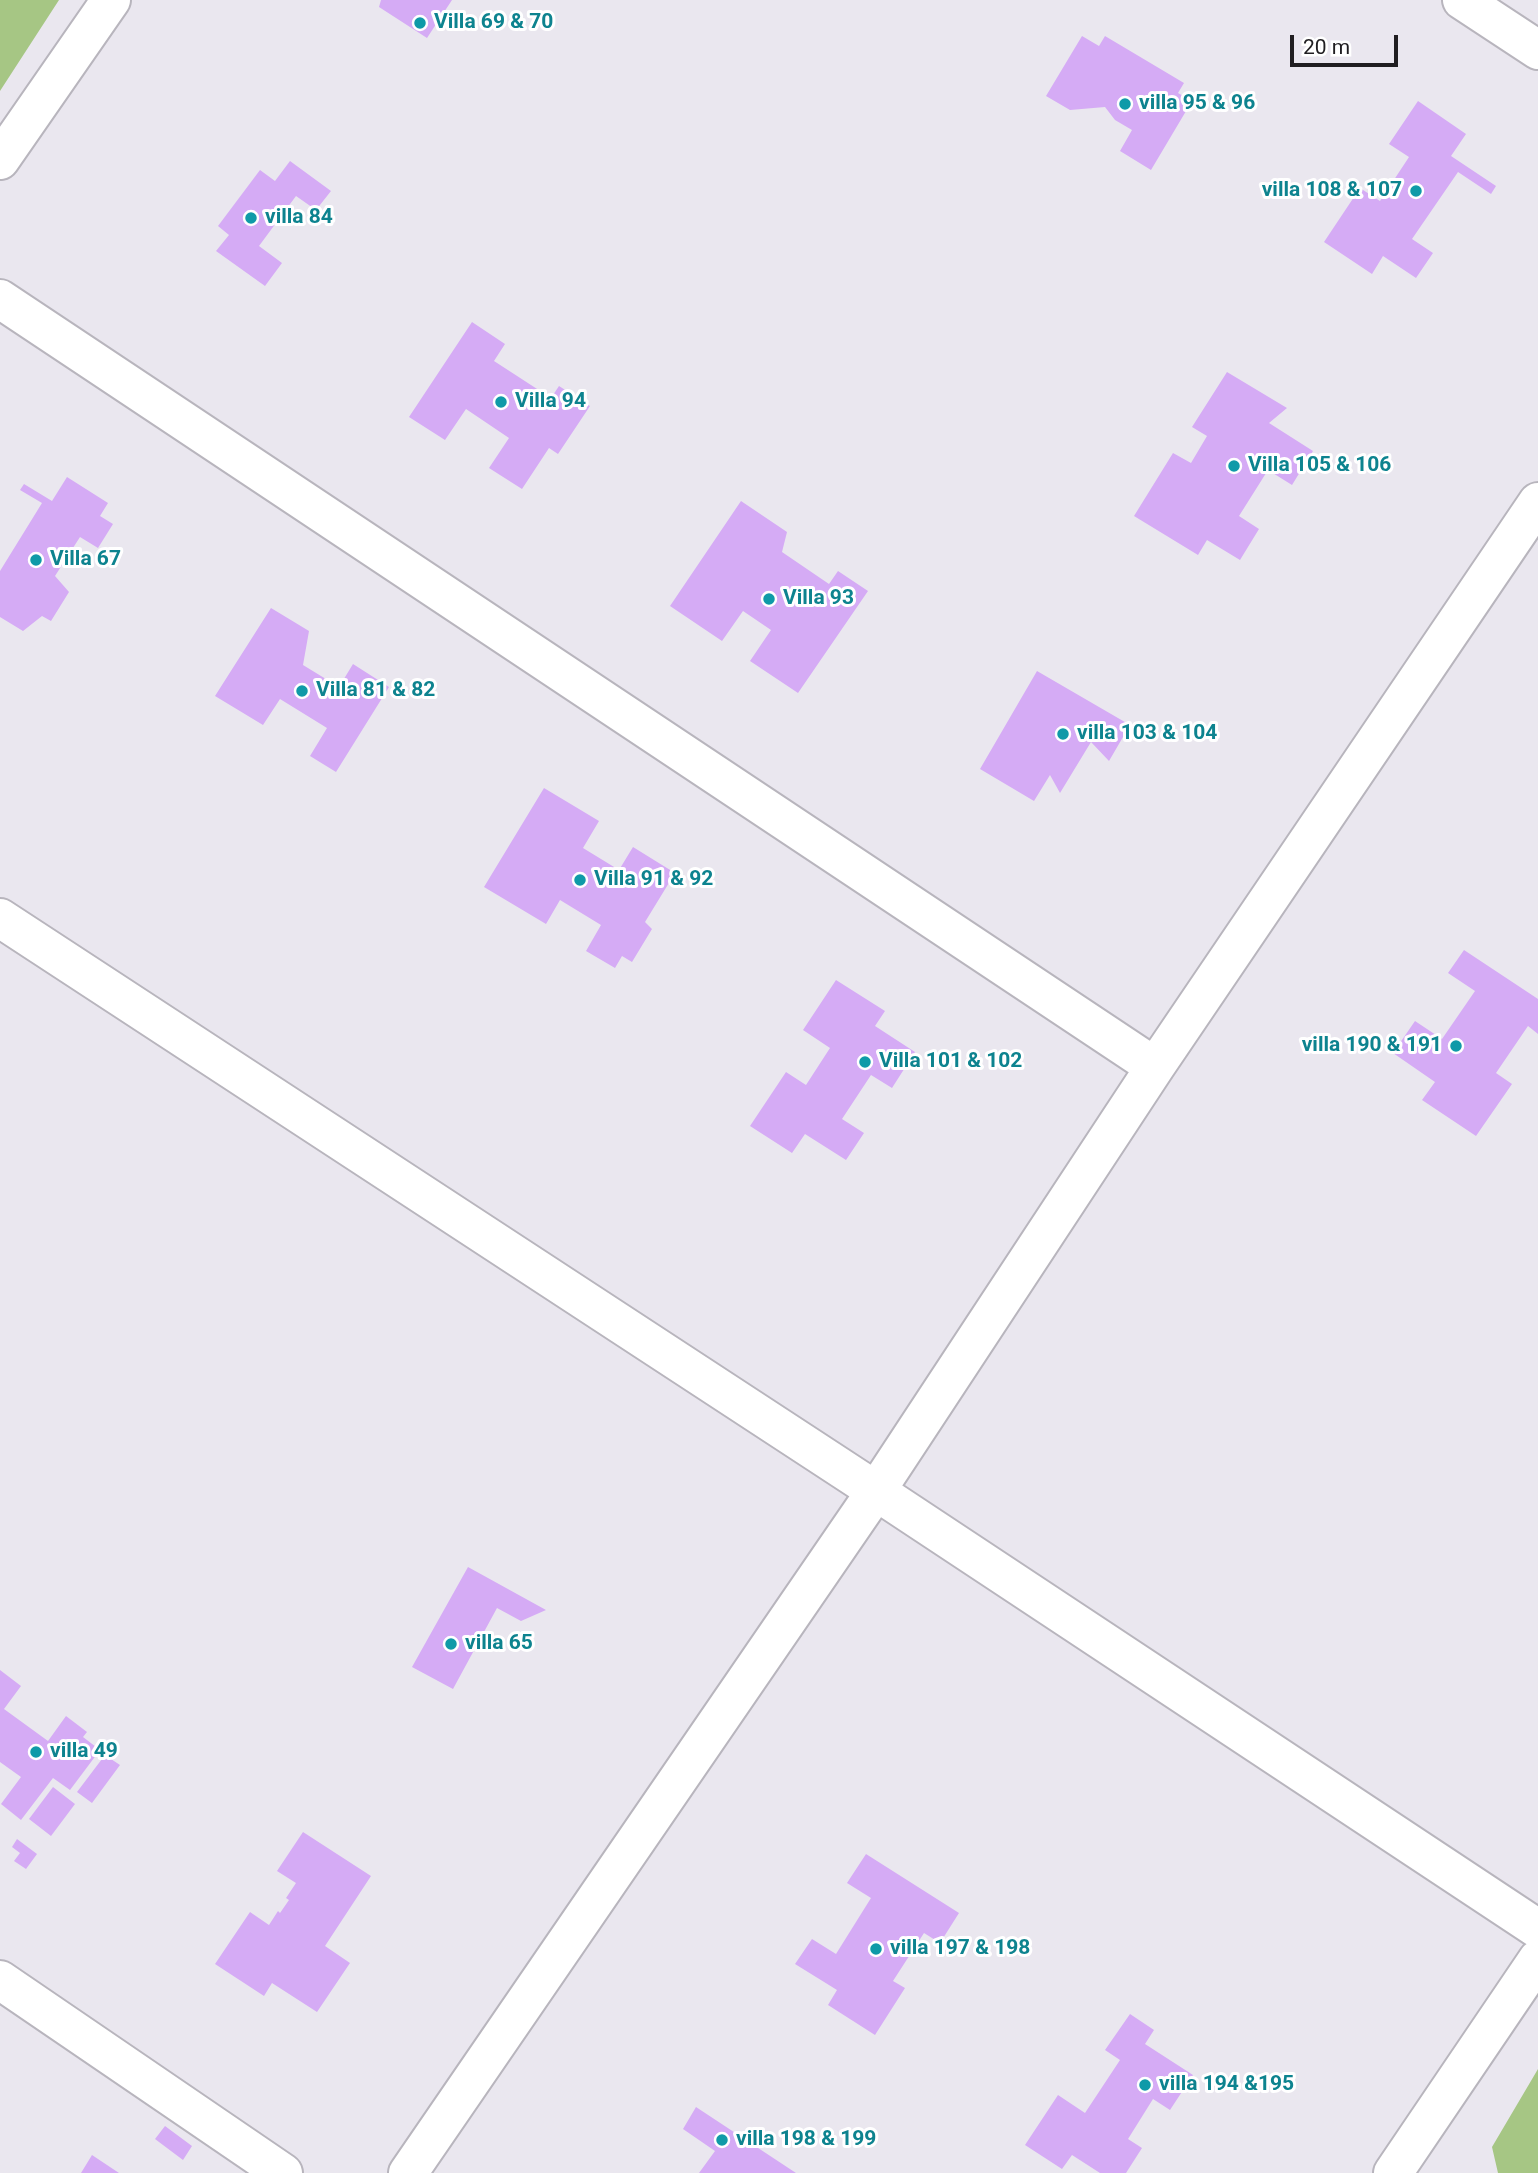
<!DOCTYPE html>
<html>
<head>
<meta charset="utf-8">
<style>
	body { margin:0 }
	#map { position:relative; width:1538px; height:2173px; overflow:hidden; background:#eae7ef; font-family:Roboto,sans-serif }
	canvas { display:block }
	.scale { position:absolute; left:1290px; top:35px; width:108px; height:32px; box-sizing:border-box; border:4px solid #201e21; border-top:0; padding-left:9px; font-size:21px; line-height:24px; white-space:nowrap; color:#201e21; -webkit-text-stroke:5px #fff; paint-order:stroke }
</style>
</head>
<body>
<div id="map">
<canvas width="1538" height="2173"></canvas>
<div class="scale">20 m</div>
</div>
<script>
const context = document.querySelector('canvas').getContext('2d');
context.lineJoin = 'round';
function paint(path, color) {
  context.fillStyle = color;
  context.fill(path, 'evenodd');
}
function stroke(path, color, width, dash) {
  context.strokeStyle = color;
  context.lineWidth = width;
  context.lineCap = dash ? 'butt' : 'round';
  context.setLineDash(dash || []);
  context.stroke(path);
}
function drawText(font, color, halo, rows, align = 'center') {
  context.font = font + ' Roboto,sans-serif';
  context.lineWidth = 6;
  context.setLineDash([]);
  context.textBaseline = 'middle';
  context.strokeStyle = halo;
  context.fillStyle = color;
  for (const [text, x, y, turn = 0] of rows) {
    context.save();
    context.translate(x, y);
    context.rotate((+turn || 0) * Math.PI / 180);
    context.textAlign = isNaN(turn) ? turn : align;
    if (halo) context.strokeText(text, 0, 0);
    context.fillText(text, 0, 0);
    context.restore();
  }
}
paint(new Path2D(`
	M 0,0 L 59,0 L 0,91 Z
	M 1538,2069 L 1538,2173 L 1498,2173 L 1492,2147 Z`), '#a6c684');
paint(new Path2D(`
	M 381,0 L 452,0 L 427,38 L 379,7 Z
	M 1082,36 L 1099,46 L 1105,36 L 1184,83 L 1178,93 L 1192,101 L 1151,170 L 1120,151 L 1132,130 L 1115,120 L 1105,107 L 1070,110 L 1046,96 Z
	M 1418,101 L 1466,134 L 1451,156 L 1496,186 L 1491,194 L 1458,172 L 1412,239 L 1433,253 L 1416,278 L 1383,256 L 1372,274 L 1324,242 L 1360,188 L 1380,201 L 1409,157 L 1389,144 Z
	M 290,161 L 331,191 L 316,210 L 296,196 L 259,246 L 282,263 L 265,286 L 216,251 L 229,235 L 218,226 L 260,170 L 275,181 Z
	M 472,322 L 505,344 L 494,361 L 551,398 L 559,386 L 590,406 L 558,454 L 549,448 L 522,489 L 489,468 L 509,438 L 466,409 L 445,440 L 409,417 Z
	M 1227,372 L 1287,408 L 1269,423 L 1313,451 L 1292,485 L 1268,470 L 1239,516 L 1259,529 L 1240,560 L 1207,540 L 1198,555 L 1134,516 L 1173,453 L 1191,463 L 1207,436 L 1192,427 Z
	M 67,477 L 108,503 L 100,516 L 113,524 L 98,548 L 80,537 L 55,576 L 69,592 L 51,621 L 42,616 L 23,631 L 0,617 L 0,571 L 42,503 L 20,490 L 24,484 L 52,501 Z
	M 741,501 L 787,532 L 782,552 L 829,584 L 838,571 L 868,591 L 798,693 L 750,661 L 771,630 L 743,611 L 722,641 L 670,606 Z
	M 271,608 L 309,631 L 303,665 L 339,687 L 353,664 L 389,687 L 336,772 L 310,756 L 327,728 L 280,699 L 263,725 L 215,696 Z
	M 1037,671 L 1130,725 L 1109,761 L 1091,742 L 1060,793 L 1050,775 L 1034,801 L 980,769 Z
	M 544,788 L 599,821 L 583,848 L 619,870 L 633,847 L 675,873 L 645,922 L 652,929 L 632,962 L 622,956 L 615,968 L 586,951 L 601,925 L 560,900 L 546,924 L 484,887 Z
	M 1464,950 L 1538,999 L 1538,1034 L 1528,1026 L 1496,1073 L 1512,1084 L 1476,1136 L 1422,1100 L 1435,1082 L 1393,1053 L 1415,1021 L 1442,1039 L 1475,991 L 1448,973 Z
	M 836,980 L 885,1011 L 875,1026 L 915,1052 L 892,1088 L 871,1075 L 842,1119 L 864,1133 L 846,1160 L 805,1134 L 792,1153 L 750,1126 L 786,1072 L 806,1085 L 830,1048 L 803,1030 Z
	M 468,1567 L 546,1610 L 521,1621 L 497,1608 L 453,1689 L 412,1667 Z
	M 0,1670 L 21,1686 L 4,1709 L 48,1741 L 66,1716 L 87,1732 L 83,1737 L 100,1750 L 70,1790 L 53,1778 L 21,1820 L 1,1804 L 21,1777 L 0,1762 Z
	M 105,1755 L 120,1765 L 92,1803 L 77,1792 Z
	M 53,1787 L 75,1804 L 51,1836 L 29,1819 Z
	M 303,1832 L 371,1876 L 325,1946 L 350,1963 L 317,2012 L 272,1983 L 264,1996 L 215,1964 L 250,1912 L 269,1925 L 278,1911 L 280,1913 L 289,1900 L 286,1898 L 296,1883 L 277,1871 Z
	M 17,1839 L 37,1854 L 26,1869 L 14,1861 L 20,1853 L 12,1847 Z
	M 866,1854 L 959,1913 L 940,1943 L 924,1933 L 893,1981 L 905,1988 L 875,2035 L 828,2005 L 837,1990 L 795,1964 L 812,1939 L 836,1954 L 871,1898 L 847,1883 Z
	M 1130,2014 L 1154,2030 L 1145,2044 L 1193,2075 L 1170,2110 L 1153,2099 L 1128,2139 L 1142,2148 L 1126,2173 L 1100,2173 L 1072,2155 L 1062,2169 L 1025,2145 L 1058,2095 L 1085,2113 L 1120,2060 L 1105,2050 Z
	M 696,2107 L 796,2173 L 699,2173 L 715,2151 L 683,2129 Z
	M 165,2126 L 192,2146 L 183,2160 L 155,2139 Z
	M 92,2155 L 119,2173 L 81,2173 Z`), '#d5abf5');
const minor = new Path2D(`
	M 1462,0 L 1538,50
	M 0,160 L 111,0
	M 0,299 L 1155,1067
	M 0,918 L 876,1491 L 1538,1929
	M 0,1980 L 283,2173
	M 408,2173 L 876,1491 L 1155,1067 L 1538,502
	M 1393,2173 L 1538,1959`);
stroke(minor, '#b8b5bd', 42);
stroke(minor, '#fff', 38);
for (const [x, y, r, color] of [
	[420,23,7,"#0f9aa8"],
	[1125,104,7,"#0f9aa8"],
	[1416,191,7,"#0f9aa8"],
	[251,218,7,"#0f9aa8"],
	[501,402,7,"#0f9aa8"],
	[1234,466,7,"#0f9aa8"],
	[36,560,7,"#0f9aa8"],
	[769,599,7,"#0f9aa8"],
	[302,691,7,"#0f9aa8"],
	[1063,734,7,"#0f9aa8"],
	[580,880,7,"#0f9aa8"],
	[1456,1046,7,"#0f9aa8"],
	[865,1062,7,"#0f9aa8"],
	[451,1644,7,"#0f9aa8"],
	[36,1752,7,"#0f9aa8"],
	[876,1949,7,"#0f9aa8"],
	[1145,2085,7,"#0f9aa8"],
	[722,2140,7,"#0f9aa8"]
]) {
  const dot = new Path2D();
  dot.arc(x, y, r, 0, 2 * Math.PI);
  context.fillStyle = color;
  context.fill(dot);
  stroke(dot, '#fff', 2.5);
}
drawText('bold 21px', '#0d838f', '#fff', [
	["Villa 69 & 70",434,23],
	["villa 95 & 96",1139,104],
	["villa 108 & 107",1402,191,"right"],
	["villa 84",265,218],
	["Villa 94",515,402],
	["Villa 105 & 106",1248,466],
	["Villa 67",50,560],
	["Villa 93",783,599],
	["Villa 81 & 82",316,691],
	["villa 103 & 104",1077,734],
	["Villa 91 & 92",594,880],
	["villa 190 & 191",1442,1046,"right"],
	["Villa 101 & 102",879,1062],
	["villa 65",465,1644],
	["villa 49",50,1752],
	["villa 197 & 198",890,1949],
	["villa 194 &195",1159,2085],
	["villa 198 & 199",736,2140]
], 'left');
</script>
</body>
</html>
